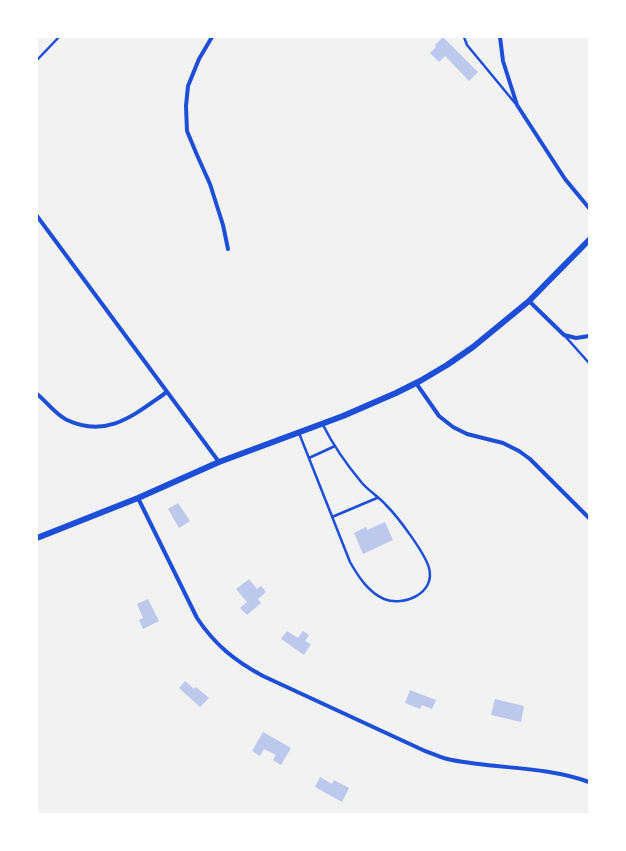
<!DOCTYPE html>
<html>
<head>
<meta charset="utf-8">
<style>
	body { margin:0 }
	#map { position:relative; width:626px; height:851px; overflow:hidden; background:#f2f2f2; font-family:Mulish,sans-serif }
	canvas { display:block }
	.frame { position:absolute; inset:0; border:38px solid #fff; pointer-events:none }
</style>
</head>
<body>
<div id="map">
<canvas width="626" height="851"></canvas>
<div class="frame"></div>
</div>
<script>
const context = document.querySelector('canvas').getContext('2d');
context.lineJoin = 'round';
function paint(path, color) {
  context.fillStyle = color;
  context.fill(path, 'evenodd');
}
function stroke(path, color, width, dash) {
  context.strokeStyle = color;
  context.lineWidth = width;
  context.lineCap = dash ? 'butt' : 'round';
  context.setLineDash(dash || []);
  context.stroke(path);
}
paint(new Path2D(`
	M 443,37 L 478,72 L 469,81 L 445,56 L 439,62 L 430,53 L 436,47 L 435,45 Z
	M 178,503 L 190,521 L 179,528 L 168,509 Z
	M 385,522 L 393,540 L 363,554 L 354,533 L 366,527 L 367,530 Z
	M 249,579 L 257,589 L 261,586 L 266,592 L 258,599 L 261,603 L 247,615 L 240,608 L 247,602 L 236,589 Z
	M 148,599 L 159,621 L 143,629 L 139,620 L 143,618 L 137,604 Z
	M 287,631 L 298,638 L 303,631 L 309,635 L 305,641 L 311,644 L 304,655 L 281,639 Z
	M 185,681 L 194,689 L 196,687 L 209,698 L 200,707 L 179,688 Z
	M 410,690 L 436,700 L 432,709 L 422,705 L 420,709 L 405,703 Z
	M 495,699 L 524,706 L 521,722 L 491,715 Z
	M 263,732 L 291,748 L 281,765 L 273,760 L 276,755 L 264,749 L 260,756 L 252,751 Z
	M 320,777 L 332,784 L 334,780 L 349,788 L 342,802 L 315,787 Z`), '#bdc9ec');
stroke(new Path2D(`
	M 464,37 L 467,45 L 515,103
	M 37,60 L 59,37
	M 564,335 L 589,363
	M 299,433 L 350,562 C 358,576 368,592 384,599 C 404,607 436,593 429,568 C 425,553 398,517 386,505 C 379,497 369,491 362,483 C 347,465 333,445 323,425
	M 309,458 L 335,446
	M 332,517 L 377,498`), '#1d4ed8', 2.5);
stroke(new Path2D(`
	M 212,37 L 199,59 L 188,86 L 186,106 L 187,131 L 197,155 L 210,184 L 223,225 L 228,249
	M 500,37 L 503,61 L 517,105 L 565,179 L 589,208
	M 37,216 L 219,462
	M 529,301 L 564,335 L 576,338 L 589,336
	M 416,383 L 439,416 L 453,427 L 467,434 L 503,443 L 519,451 L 530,459 L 589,518
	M 37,394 C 47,402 55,414 67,420 C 108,439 135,414 167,392
	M 138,498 L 197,618 C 215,645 235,661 263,676 L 425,751 C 434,754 443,759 452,760 C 497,769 545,766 589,782`), '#1d4ed8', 4);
stroke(new Path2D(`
	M 37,538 L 138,498 L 219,462 L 343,416 L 396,393 L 420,381 L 447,365 L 473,347 L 529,301 L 589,240`), '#1d4ed8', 6);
</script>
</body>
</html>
